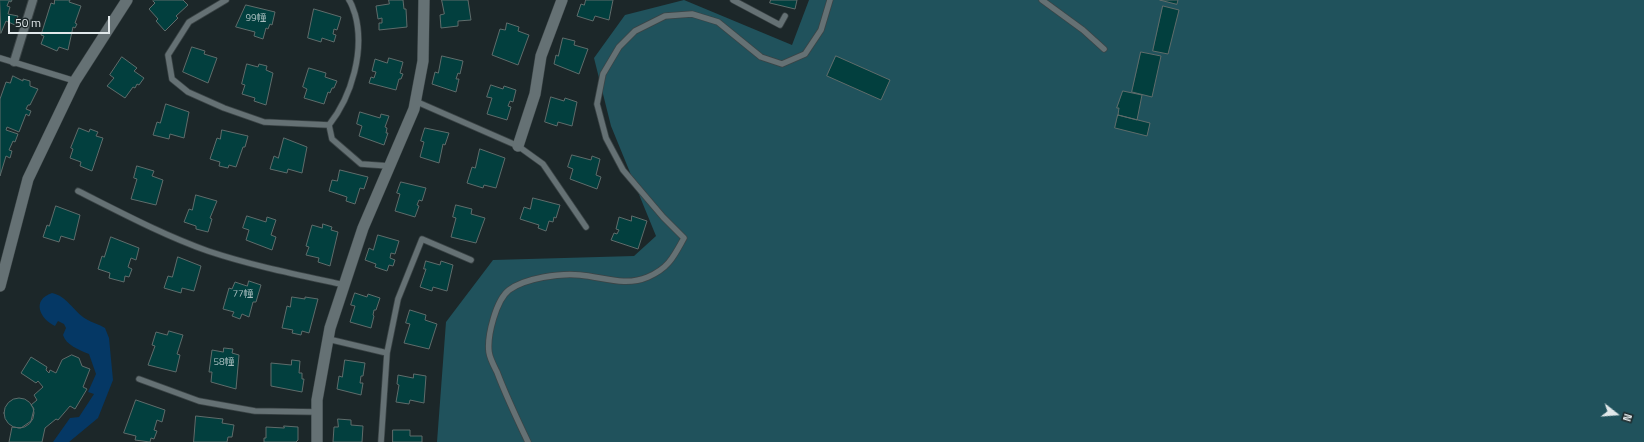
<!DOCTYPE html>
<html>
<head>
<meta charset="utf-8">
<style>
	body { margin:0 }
	#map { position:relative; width:1644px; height:442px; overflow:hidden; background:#1c2729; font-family:"Titillium Web",sans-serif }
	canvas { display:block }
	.north { position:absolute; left:1596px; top:394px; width:40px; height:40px; -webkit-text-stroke:3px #1c2729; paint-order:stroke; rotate:107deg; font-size:11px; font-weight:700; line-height:16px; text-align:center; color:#e1e8ea }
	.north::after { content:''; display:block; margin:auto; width:14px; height:18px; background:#e1e8ea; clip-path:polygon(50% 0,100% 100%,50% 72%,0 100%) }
	.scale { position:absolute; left:8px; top:16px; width:102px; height:18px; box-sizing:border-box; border:2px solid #e1e8ea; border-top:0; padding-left:5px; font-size:12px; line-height:14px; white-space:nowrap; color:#e1e8ea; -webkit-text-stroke:3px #1c2729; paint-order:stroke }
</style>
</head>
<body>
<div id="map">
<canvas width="1644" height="442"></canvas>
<div class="north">N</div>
<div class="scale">50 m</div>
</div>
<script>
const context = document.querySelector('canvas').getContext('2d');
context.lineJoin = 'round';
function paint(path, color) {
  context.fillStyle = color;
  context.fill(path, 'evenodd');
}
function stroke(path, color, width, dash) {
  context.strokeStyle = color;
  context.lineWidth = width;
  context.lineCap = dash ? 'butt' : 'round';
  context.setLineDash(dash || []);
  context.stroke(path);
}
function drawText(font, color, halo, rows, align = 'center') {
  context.font = font + ' "Titillium Web","Noto Sans SC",sans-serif';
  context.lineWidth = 3.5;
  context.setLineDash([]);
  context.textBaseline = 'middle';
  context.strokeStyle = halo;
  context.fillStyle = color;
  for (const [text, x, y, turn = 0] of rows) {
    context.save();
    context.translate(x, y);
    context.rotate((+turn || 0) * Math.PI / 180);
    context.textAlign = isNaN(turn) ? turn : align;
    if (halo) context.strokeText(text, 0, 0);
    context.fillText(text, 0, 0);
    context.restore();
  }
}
paint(new Path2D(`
	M 684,0 L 792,45 L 809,0 L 1644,0 L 1644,442 L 437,442 L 446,322 L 493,260 L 634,256 L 656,236 L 611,126 L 594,58 L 625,15 Z`), '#20525c');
paint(new Path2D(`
	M 52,293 C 67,296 73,311 86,319 C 92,323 99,324 105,328 L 109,338 L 113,380 L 98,418 L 69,442 L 53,442 L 70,418 L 79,417 L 94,394 L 88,392 L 96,374 L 89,354 C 79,350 66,345 63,335 L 66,328 L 64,324 L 58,321 L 55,326 C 40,319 31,300 52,293 Z`), '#053865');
const building = new Path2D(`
	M 0,0 L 12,0 L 11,2 L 9,1 L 7,6 L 10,7 L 8,14 L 18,16 L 15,25 L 6,21 L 1,33 Z
	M 55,0 L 70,0 L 69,2 L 81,6 L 75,23 L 77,24 L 75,28 L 73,27 L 68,50 L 59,47 L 57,51 L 41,44 L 44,36 L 41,35 L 51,3 L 54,4 Z
	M 154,0 L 183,0 L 188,5 L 176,16 L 178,18 L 165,31 L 156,21 L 158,19 L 149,9 L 155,3 L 153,1 Z
	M 389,0 L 403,0 L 404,9 L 406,9 L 407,27 L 379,30 L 379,23 L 382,23 L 382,18 L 378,19 L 376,6 L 389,4 Z
	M 442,0 L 468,0 L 471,20 L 458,21 L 458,26 L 441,28 L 440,15 L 444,14 Z
	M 586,0 L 613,0 L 609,20 L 595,16 L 593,21 L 577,16 L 581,4 L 584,5 Z
	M 771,0 L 797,0 L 795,9 L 770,3 Z
	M 1160,0 L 1178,0 L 1177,4 Z
	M 246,5 L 275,12 L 272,25 L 270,24 L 268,29 L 266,28 L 263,39 L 254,36 L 255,32 L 236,27 Z
	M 1163,6 L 1179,10 L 1168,54 L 1153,51 Z
	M 314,9 L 341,17 L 337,30 L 334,29 L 333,34 L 336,35 L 334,42 L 322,38 L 321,42 L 308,38 Z
	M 507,23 L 519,27 L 518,31 L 529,35 L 518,65 L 492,55 L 500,29 L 505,30 Z
	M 563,38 L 575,41 L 574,45 L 588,49 L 579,74 L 554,64 L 556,55 L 558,56 Z
	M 192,47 L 205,51 L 204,54 L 217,58 L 208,83 L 183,72 Z
	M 1141,52 L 1161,56 L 1152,97 L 1132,92 Z
	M 442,56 L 463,61 L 460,74 L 458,73 L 456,79 L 459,79 L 456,92 L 432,84 L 435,72 L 438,73 Z
	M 836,56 L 890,80 L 881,100 L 827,76 Z
	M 122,57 L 137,68 L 134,71 L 144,78 L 139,85 L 137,84 L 135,88 L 133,87 L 125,98 L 107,86 L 114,78 L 110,75 Z
	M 389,58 L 403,62 L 400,73 L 403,74 L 401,79 L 399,79 L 396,90 L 369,83 L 371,77 L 374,78 L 376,72 L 372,71 L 375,59 L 387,63 Z
	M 247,64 L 258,67 L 259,64 L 267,66 L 266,70 L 273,73 L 266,105 L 254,101 L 255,98 L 242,94 L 245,85 L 242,84 Z
	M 309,68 L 326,73 L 325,77 L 337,81 L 334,88 L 332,88 L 330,93 L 328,92 L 324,104 L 304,98 L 307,89 L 303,87 Z
	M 13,76 L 23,81 L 23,79 L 30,81 L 30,86 L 38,89 L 30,105 L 28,105 L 26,109 L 31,111 L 29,116 L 26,114 L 19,132 L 7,127 L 6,130 L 18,134 L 15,142 L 13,141 L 9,150 L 12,151 L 10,158 L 6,156 L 0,176 L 0,99 L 6,82 L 10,83 Z
	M 491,85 L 503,89 L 504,86 L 516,90 L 513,102 L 510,101 L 508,106 L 511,107 L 507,120 L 487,114 L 492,98 L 487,97 Z
	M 1123,91 L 1142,95 L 1137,120 L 1118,115 L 1119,108 L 1117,108 Z
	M 551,97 L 564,101 L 565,98 L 577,102 L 572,126 L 558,122 L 557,126 L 545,122 Z
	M 166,104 L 189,112 L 184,138 L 170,134 L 169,139 L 153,135 L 157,122 L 160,123 Z
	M 360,112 L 380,118 L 381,114 L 389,116 L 385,127 L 387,128 L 386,133 L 388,133 L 384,145 L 359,136 L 362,126 L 357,124 Z
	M 1118,115 L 1150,123 L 1147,136 L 1115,128 Z
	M 79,128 L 89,132 L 90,129 L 98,132 L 96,136 L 103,138 L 92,171 L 80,166 L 81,162 L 70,158 L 73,149 L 71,148 Z
	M 425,128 L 449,133 L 445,145 L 443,144 L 439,163 L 420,157 L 424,142 L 421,141 Z
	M 222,130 L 248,136 L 245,147 L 243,147 L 236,167 L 229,165 L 228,168 L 219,166 L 220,162 L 210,159 L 217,138 L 220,139 Z
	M 284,138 L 307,147 L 302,173 L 288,169 L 287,173 L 270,169 L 274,156 L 278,158 Z
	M 480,149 L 505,158 L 496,188 L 484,185 L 483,188 L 467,183 L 472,167 L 475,168 Z
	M 572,155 L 591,160 L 592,156 L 600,159 L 596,175 L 601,177 L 597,189 L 570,179 L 573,169 L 568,167 Z
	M 137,166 L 154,171 L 152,176 L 163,180 L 156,205 L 131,199 L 137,179 L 134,178 Z
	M 340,170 L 368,177 L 364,189 L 360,188 L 355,204 L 346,201 L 347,197 L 329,191 L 332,180 L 337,181 Z
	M 401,182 L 426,188 L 422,201 L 419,200 L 417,205 L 419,206 L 415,217 L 395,211 L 400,194 L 397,193 Z
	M 196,195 L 217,201 L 210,218 L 212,219 L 208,232 L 196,229 L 196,226 L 184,222 L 189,209 L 192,210 Z
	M 533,198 L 560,205 L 556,218 L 554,217 L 553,222 L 549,221 L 546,231 L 538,228 L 539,225 L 520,219 L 524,207 L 530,209 Z
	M 456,205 L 472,209 L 471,214 L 485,218 L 476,243 L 451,237 L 456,218 L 453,217 Z
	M 56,206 L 80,215 L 74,240 L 61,236 L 59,242 L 43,237 L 47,225 L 49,226 Z
	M 247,216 L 266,222 L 267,217 L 276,220 L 271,235 L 276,237 L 272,250 L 246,240 L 249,230 L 243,228 Z
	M 632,216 L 647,221 L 638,249 L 611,240 L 614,233 L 617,234 L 619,230 L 616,229 L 619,217 L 631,221 Z
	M 323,224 L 332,227 L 331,230 L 338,232 L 330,266 L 318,262 L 319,258 L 306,255 L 309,247 L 306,246 L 312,225 L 322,228 Z
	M 378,235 L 399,241 L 395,254 L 391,253 L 390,258 L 395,260 L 393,266 L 389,265 L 387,271 L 375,267 L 376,264 L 365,260 L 369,248 L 373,250 Z
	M 111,237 L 139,248 L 136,260 L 131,258 L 128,267 L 132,269 L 129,277 L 125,276 L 124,282 L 109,278 L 110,273 L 98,269 L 102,256 L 104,257 Z
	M 178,257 L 201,266 L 194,291 L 182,288 L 181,293 L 164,288 L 168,276 L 172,277 Z
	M 426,261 L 440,265 L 441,261 L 453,265 L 447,291 L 433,287 L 432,291 L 420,287 L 426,269 L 424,269 Z
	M 249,281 L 261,285 L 256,302 L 253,302 L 249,317 L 242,314 L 240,319 L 232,316 L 234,312 L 223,309 L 229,288 L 232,289 L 235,282 L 247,286 Z
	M 355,293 L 367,297 L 368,294 L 380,298 L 376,310 L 374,310 L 373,315 L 374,316 L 371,328 L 350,322 L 355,306 L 351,305 Z
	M 292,297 L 305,299 L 305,297 L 318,299 L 309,333 L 302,331 L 301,335 L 292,333 L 293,330 L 282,328 L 287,306 L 290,307 Z
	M 410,310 L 426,315 L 425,320 L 437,324 L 429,349 L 404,343 L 410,324 L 406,323 Z
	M 169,331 L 183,335 L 177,354 L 180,355 L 176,372 L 148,365 L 155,346 L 152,345 L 156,332 L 167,335 Z
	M 224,348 L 233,349 L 232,353 L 239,355 L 236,389 L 211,382 L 212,372 L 209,372 L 212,350 L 223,352 Z
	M 72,355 L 79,358 L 82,366 L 90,369 L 83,387 L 87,389 L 75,409 L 70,406 L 58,420 L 56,419 L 45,428 L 42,442 L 9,442 L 12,427 L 21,428 L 31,421 L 34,409 L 31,405 L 37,400 L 34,395 L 43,387 L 38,381 L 36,383 L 21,373 L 31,357 L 47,367 L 46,370 L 49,373 L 50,370 L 56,373 L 62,360 Z
	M 292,360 L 300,361 L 299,373 L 302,373 L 302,379 L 304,379 L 302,392 L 271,386 L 271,363 L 291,365 Z
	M 345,360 L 365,363 L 363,376 L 361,376 L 360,383 L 363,383 L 361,395 L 337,389 L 339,376 L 342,377 Z
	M 414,374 L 426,376 L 424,403 L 410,400 L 409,404 L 396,402 L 399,385 L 397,384 L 398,375 L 413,378 Z
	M4 413a15 15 0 1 1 30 0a15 15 0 1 1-30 0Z
	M 136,400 L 165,410 L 162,422 L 157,420 L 154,430 L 157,431 L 154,439 L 151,438 L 150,442 L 135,440 L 136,436 L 124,433 Z
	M 196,416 L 223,419 L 222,423 L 234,425 L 232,437 L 228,437 L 227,442 L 194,442 Z
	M 338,419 L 351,420 L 351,425 L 363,426 L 362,442 L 333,442 L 334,427 L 338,427 Z
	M 284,426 L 298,427 L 298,440 L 296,442 L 264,442 L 264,438 L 266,438 L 266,427 L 284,428 Z
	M 393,430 L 410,430 L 410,436 L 422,436 L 422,442 L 393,442 Z`);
paint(building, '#023f3e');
stroke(building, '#5f6c6b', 1);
const service = new Path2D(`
	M 226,0 L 189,22 L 168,55 L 172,79 L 188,92 L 224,108 L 264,122 L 329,125
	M 349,0 C 352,4 353,9 355,14 C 365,50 352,96 329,125 L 332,139 L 361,164 L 389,166
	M 733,0 L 780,25 L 785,16
	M 1042,0 L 1083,30 L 1104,49
	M 0,58 L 75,81
	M 415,101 L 518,146 L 543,164 L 586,227
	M 78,191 C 120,212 163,235 208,251 C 253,266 299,275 345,285
	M 328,339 L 387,353
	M 139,379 L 199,401 L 255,411 L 317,412
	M 381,442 L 387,353 L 398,299 L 422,239 L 471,260
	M 528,442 C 517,419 506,396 497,372 C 494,366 490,359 489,352 C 487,336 496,300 509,290 C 525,278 560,273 580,275 C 603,277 625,287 648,277 C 669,268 674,256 684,238 L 663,217 L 623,170 L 606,138 L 597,104 L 603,74 L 619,47 L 635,31 L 665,16 L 692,14 L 718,22 L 761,57 L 782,64 L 805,54 L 821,30 L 830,0`);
const pedestrian = new Path2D(`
	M 14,62 L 33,0`);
const minor = new Path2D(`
	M 518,146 L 535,94 L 541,56 L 562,0
	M 0,286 L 28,179 L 75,81 L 127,0
	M 317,442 L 317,400 L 330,328 L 363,228 L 414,109 L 423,61 L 424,0`);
stroke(service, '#3b4446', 7);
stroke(pedestrian, '#3b4446', 10);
stroke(minor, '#3b4446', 12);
stroke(service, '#657174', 5.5);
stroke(pedestrian, '#657174', 8);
stroke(minor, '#657174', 11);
drawText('10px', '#a9bebf', null, [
	["99幢",256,19],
	["77幢",243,295],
	["58幢",224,363]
]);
</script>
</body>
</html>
